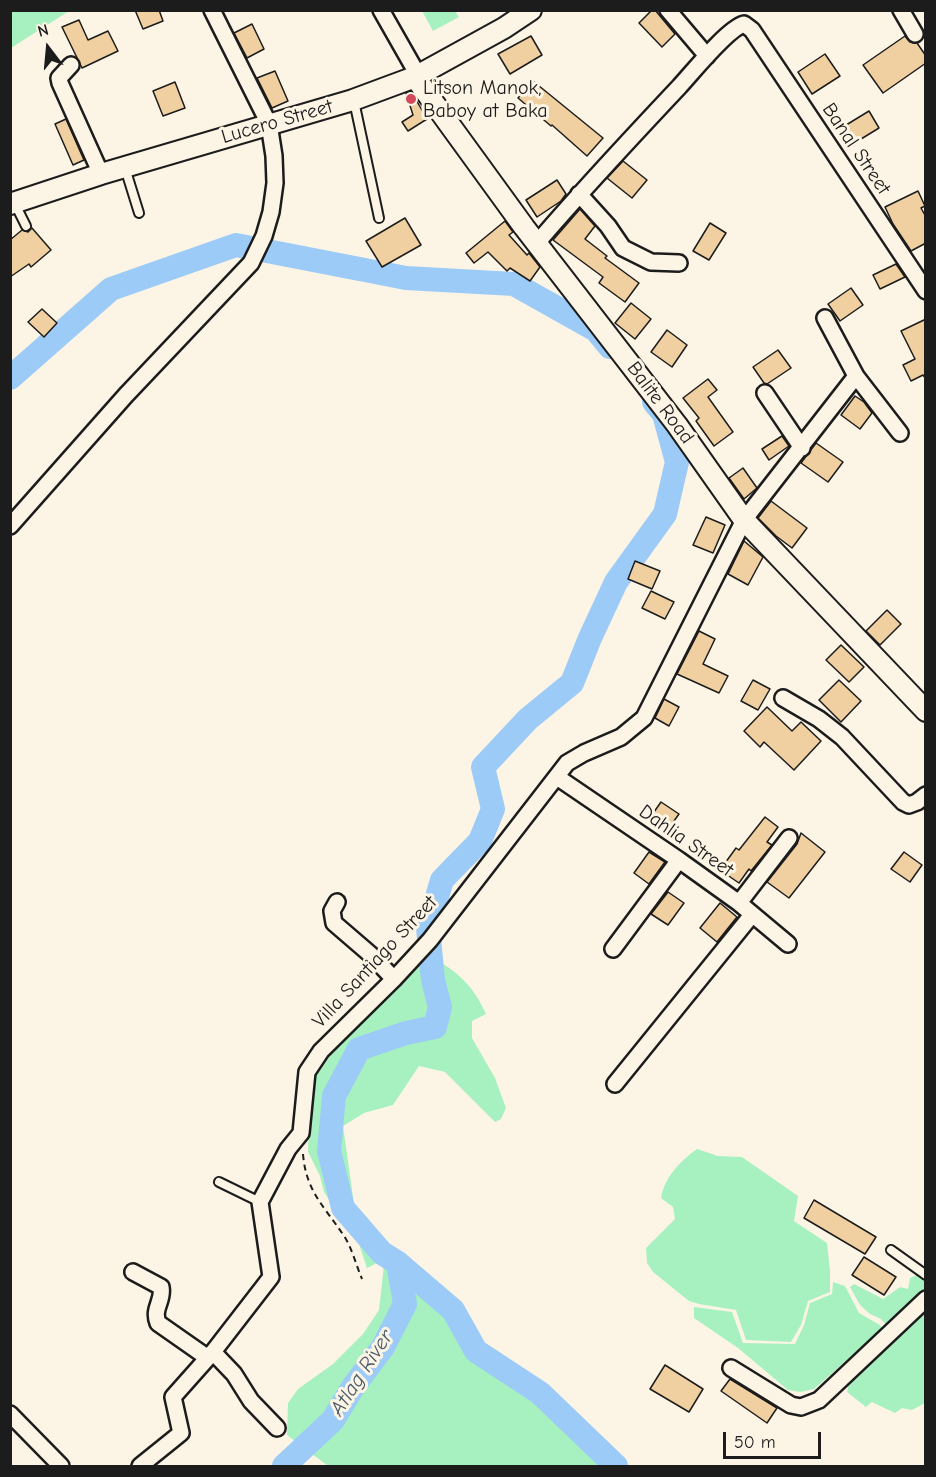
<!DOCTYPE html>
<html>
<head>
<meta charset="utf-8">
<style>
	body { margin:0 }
	#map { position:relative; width:936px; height:1477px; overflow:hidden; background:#fcf5e5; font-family:"Comic Neue",sans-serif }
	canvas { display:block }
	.frame { position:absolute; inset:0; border:12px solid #1c1c1c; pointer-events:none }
	.north { position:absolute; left:18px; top:18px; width:60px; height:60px; -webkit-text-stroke:4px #fcf5e5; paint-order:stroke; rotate:344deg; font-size:16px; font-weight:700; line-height:24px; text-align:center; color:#1c1c1c }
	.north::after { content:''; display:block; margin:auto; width:21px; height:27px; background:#1c1c1c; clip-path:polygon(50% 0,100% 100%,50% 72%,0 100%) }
	.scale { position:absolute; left:723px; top:1432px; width:98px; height:27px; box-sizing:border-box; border:3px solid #1c1c1c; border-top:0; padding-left:8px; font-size:18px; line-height:21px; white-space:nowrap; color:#1c1c1c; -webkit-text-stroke:4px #fcf5e5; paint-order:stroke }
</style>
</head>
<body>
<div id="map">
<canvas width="936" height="1477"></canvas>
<div class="frame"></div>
<div class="north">N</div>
<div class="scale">50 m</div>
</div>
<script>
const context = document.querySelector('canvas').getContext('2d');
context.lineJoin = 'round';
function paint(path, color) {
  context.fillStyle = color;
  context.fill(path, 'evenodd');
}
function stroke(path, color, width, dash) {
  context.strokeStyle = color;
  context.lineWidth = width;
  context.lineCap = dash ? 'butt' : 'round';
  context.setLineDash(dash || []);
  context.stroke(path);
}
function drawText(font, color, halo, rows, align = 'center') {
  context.font = font + ' "Comic Neue",sans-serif';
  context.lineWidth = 6;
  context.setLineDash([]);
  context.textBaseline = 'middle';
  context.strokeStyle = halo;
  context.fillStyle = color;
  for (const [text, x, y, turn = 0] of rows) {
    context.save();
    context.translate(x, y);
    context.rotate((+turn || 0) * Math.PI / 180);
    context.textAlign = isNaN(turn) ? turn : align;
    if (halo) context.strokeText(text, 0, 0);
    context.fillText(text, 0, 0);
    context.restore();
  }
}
paint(new Path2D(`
	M 11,10 L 69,10 L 69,11 L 11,48 Z
	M 422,11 L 455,11 L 459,17 L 433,31 Z
	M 432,957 C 459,973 473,985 486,1014 L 472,1021 L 472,1038 L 495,1078 L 506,1108 L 501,1119 L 495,1122 L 445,1072 L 419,1066 L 393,1105 L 364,1113 L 343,1126 L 354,1204 L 381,1236 L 379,1240 L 383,1245 L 375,1264 L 367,1268 L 359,1244 L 324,1192 L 320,1176 L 308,1152 L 309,1127 L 315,1076 L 328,1054 L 403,976 Z
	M 697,1149 L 718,1156 L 742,1157 L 798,1196 L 794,1221 L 827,1243 L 830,1271 L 830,1292 L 808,1301 L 801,1325 L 791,1342 L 746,1340 L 736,1310 L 699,1304 L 689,1301 L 653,1272 L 647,1263 L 646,1248 L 675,1219 L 673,1207 L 661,1198 C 664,1178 681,1160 697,1149 Z
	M 392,1251 L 455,1301 L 481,1342 L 629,1466 L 328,1466 L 287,1435 L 288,1403 L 298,1389 L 333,1364 L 363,1334 L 379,1310 L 384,1264 Z
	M 919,1274 L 926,1279 L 925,1403 L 912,1410 L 902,1408 L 895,1413 L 872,1402 L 866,1407 L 847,1392 L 850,1379 L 894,1334 L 881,1319 L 870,1314 L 860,1305 L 850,1287 L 854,1284 L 883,1299 L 900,1287 L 908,1289 L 910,1278 Z
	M 833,1282 L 845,1286 L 859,1313 L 880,1325 L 882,1329 L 814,1389 L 800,1392 L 788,1390 L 738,1348 L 694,1318 L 694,1307 L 732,1312 L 743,1343 L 795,1344 L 804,1325 L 810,1303 L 832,1294 Z`), '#a7f1c0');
stroke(new Path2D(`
	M 10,378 L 111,289 L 236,245 L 406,278 L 514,284 L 596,330 L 610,347
	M 284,1466 L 333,1420 L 353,1387 L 383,1347 L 405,1304 L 398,1263
	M 616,1466 L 540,1393 L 476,1351 L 453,1310 L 398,1263 L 382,1253 L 343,1208 L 329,1151 L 334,1096 L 359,1049 L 406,1033 L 435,1027 L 440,1007 L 433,980 L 428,928 L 442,880 L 480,841 L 493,809 L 483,767 L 528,719 L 572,683 L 590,638 L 616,582 L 665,514 L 677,462 L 664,414 L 654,402`), '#9ccbf7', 24);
const building = new Path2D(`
	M 135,10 L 159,10 L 163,21 L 143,29 Z
	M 652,10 L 655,10 L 675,34 L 662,47 L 639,23 Z
	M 79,20 L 88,40 L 108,31 L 118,51 L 82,68 L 62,27 Z
	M 252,24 L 264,49 L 247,58 L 234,33 Z
	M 531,36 L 542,55 L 510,74 L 498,54 Z
	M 905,36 L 910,42 L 917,43 L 926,56 L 926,63 L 883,93 L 863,65 Z
	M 825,54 L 840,76 L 812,94 L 798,72 Z
	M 275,71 L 288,101 L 272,108 L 257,78 Z
	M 533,81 L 603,138 L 587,156 L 552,125 L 551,126 L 518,98 Z
	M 175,82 L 185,108 L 163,116 L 153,91 Z
	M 411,91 L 427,119 L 408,131 L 402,122 L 413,115 L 406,93 Z
	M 869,111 L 879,128 L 848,147 L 838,130 Z
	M 66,119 L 84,160 L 73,165 L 55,124 Z
	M 623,161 L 647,180 L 632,198 L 607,178 Z
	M 557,180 L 566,194 L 561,201 L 537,217 L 526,200 Z
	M 918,191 L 925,206 L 921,208 L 926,217 L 926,243 L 911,251 L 893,224 L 885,207 Z
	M 580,209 L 595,226 L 585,239 L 607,256 L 605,258 L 639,283 L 625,302 L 599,283 L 603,277 L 553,240 Z
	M 405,218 L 421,245 L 382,267 L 366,241 Z
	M 505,221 L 513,232 L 509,235 L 527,255 L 529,253 L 540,267 L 530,281 L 510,268 L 507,271 L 488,252 L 474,263 L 466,253 Z
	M 710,223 L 726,233 L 709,260 L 693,251 Z
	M 32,228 L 51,250 L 31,267 L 29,264 L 10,277 L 10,240 L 22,230 L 28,232 Z
	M 896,264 L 905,277 L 880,289 L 873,275 Z
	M 851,288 L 863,305 L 840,321 L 828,304 Z
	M 631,303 L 651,319 L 635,339 L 615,323 Z
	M 42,309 L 57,323 L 44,337 L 28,322 Z
	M 926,319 L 926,379 L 923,375 L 911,381 L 903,365 L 915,359 L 901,331 Z
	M 667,330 L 687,345 L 672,367 L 651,352 Z
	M 778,350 L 791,368 L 767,384 L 764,383 L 753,367 Z
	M 708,379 L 717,390 L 708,397 L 733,432 L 714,446 L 696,421 L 699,418 L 683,398 Z
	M 855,396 L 864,402 L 872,413 L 860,429 L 841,415 Z
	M 782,436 L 789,446 L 769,460 L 762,449 Z
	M 816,443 L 843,462 L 828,482 L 801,463 Z
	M 743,468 L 757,488 L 744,499 L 729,478 Z
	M 771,501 L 807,528 L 792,548 L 776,536 L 758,518 Z
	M 706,517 L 725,525 L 713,553 L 693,545 Z
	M 744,541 L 763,557 L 748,585 L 728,574 Z
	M 635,561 L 660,571 L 652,589 L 628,579 Z
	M 651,591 L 674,602 L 665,619 L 642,608 Z
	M 887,610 L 901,624 L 880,645 L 866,631 Z
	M 699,631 L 715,639 L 703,664 L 728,676 L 719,693 L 677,674 Z
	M 841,645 L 864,667 L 849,682 L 826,660 Z
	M 753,680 L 770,689 L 758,710 L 741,701 Z
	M 839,680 L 861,701 L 841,722 L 819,700 Z
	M 664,699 L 679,707 L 669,726 L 655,718 Z
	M 767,707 L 792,731 L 801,722 L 821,741 L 794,770 L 764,742 L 760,747 L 744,731 Z
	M 661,802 L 679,814 L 666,832 L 649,819 Z
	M 765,817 L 778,827 L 767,842 L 772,845 L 751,871 L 749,869 L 739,883 L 720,870 L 736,848 L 739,850 Z
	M 801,833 L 825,852 L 789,898 L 767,882 L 797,844 Z
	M 649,852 L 665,862 L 649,884 L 634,873 Z
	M 904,852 L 922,865 L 910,882 L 891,869 Z
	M 668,892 L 684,903 L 668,925 L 651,914 Z
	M 720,903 L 737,917 L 717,942 L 700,928 Z
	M 814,1200 L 876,1237 L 865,1254 L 804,1218 Z
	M 864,1257 L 896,1277 L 884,1295 L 852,1275 Z
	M 665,1365 L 703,1389 L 689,1412 L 650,1389 Z
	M 730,1379 L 777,1408 L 767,1423 L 721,1391 Z`);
paint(building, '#f0cfa1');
stroke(building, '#1c1c1c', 1.5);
const service = new Path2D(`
	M 354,101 L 379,218
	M 125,168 L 139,213
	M 15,204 L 26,226
	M 219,1182 L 260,1202
	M 891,1250 L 926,1275`);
const minor = new Path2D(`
	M 381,10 L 414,68 L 415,77
	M 668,10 L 707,56
	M 901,10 L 915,34
	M 71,65 L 59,78 L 60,83 L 101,174
	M 579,194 L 608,226 L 623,248 L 651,262 L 679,263
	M 537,243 C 583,189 631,138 679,87 C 693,72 727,29 744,24 L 752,30 L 926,291
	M 825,318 L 856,376 L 900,433
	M 765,393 L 802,448
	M 10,526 L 126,395 L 251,263 L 264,236 L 271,212 L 275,183 L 274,156 L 269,124 L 212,10
	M 783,698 L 819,719 L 842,737 L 903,802 L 909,805 L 917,802 L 926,795
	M 557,777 L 679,860 L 739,903 L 788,944
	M 337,902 L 332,911 L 334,923 L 370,954 L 394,979
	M 739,903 L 789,838
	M 613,949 L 679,860
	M 615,1084 L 751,916
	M 133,1272 L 161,1287 C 164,1301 152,1308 158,1323 L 208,1358
	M 213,1352 L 234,1374 L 251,1401 L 277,1428
	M 731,1368 L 791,1405 L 801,1407 L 819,1400 L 926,1299
	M 10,1414 L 61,1466
	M 140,1466 L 181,1433 L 173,1397 L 213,1352 L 271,1277 L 260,1202 L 288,1149 L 301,1133 L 307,1072 L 321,1051 L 394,979 L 430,940 L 567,763 L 584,753 L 621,737 L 644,718 L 744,520 L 856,376`);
const tertiary = new Path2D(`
	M 415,77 L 524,227 L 677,425 L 744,520 L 926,711
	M 10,204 L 101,174 L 353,100 L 415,77 L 504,28 L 531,10`);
stroke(service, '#1c1c1c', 12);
stroke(minor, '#1c1c1c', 20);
stroke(tertiary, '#1c1c1c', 24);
stroke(new Path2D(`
	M 303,1154 C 306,1192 325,1207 344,1236 C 352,1248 356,1265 362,1279`), '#1c1c1c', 2, [6, 4.5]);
stroke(service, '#fcf5e5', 8);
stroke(minor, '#fcf5e5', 15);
stroke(tertiary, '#fcf5e5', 20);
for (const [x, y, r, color] of [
	[411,99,6,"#d1495b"]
]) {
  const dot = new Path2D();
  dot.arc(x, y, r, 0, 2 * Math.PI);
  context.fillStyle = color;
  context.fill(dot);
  stroke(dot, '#fcf5e5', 2);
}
drawText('20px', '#1c1c1c', '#fcf5e5', [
	["Litson Manok,",423,88],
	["Baboy at Baka",423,111]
], 'left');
drawText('20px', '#1c1c1c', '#fcf5e5', [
	["Lucero Street",277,122,-16],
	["Banal Street",856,149,56],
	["Balite Road",660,403,53],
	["Dahlia Street",686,841,35],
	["Villa Santiago Street",375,962,-47]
]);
drawText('italic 21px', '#495969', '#fcf5e5', [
	["Atlag River",362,1373,-57]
]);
</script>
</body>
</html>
